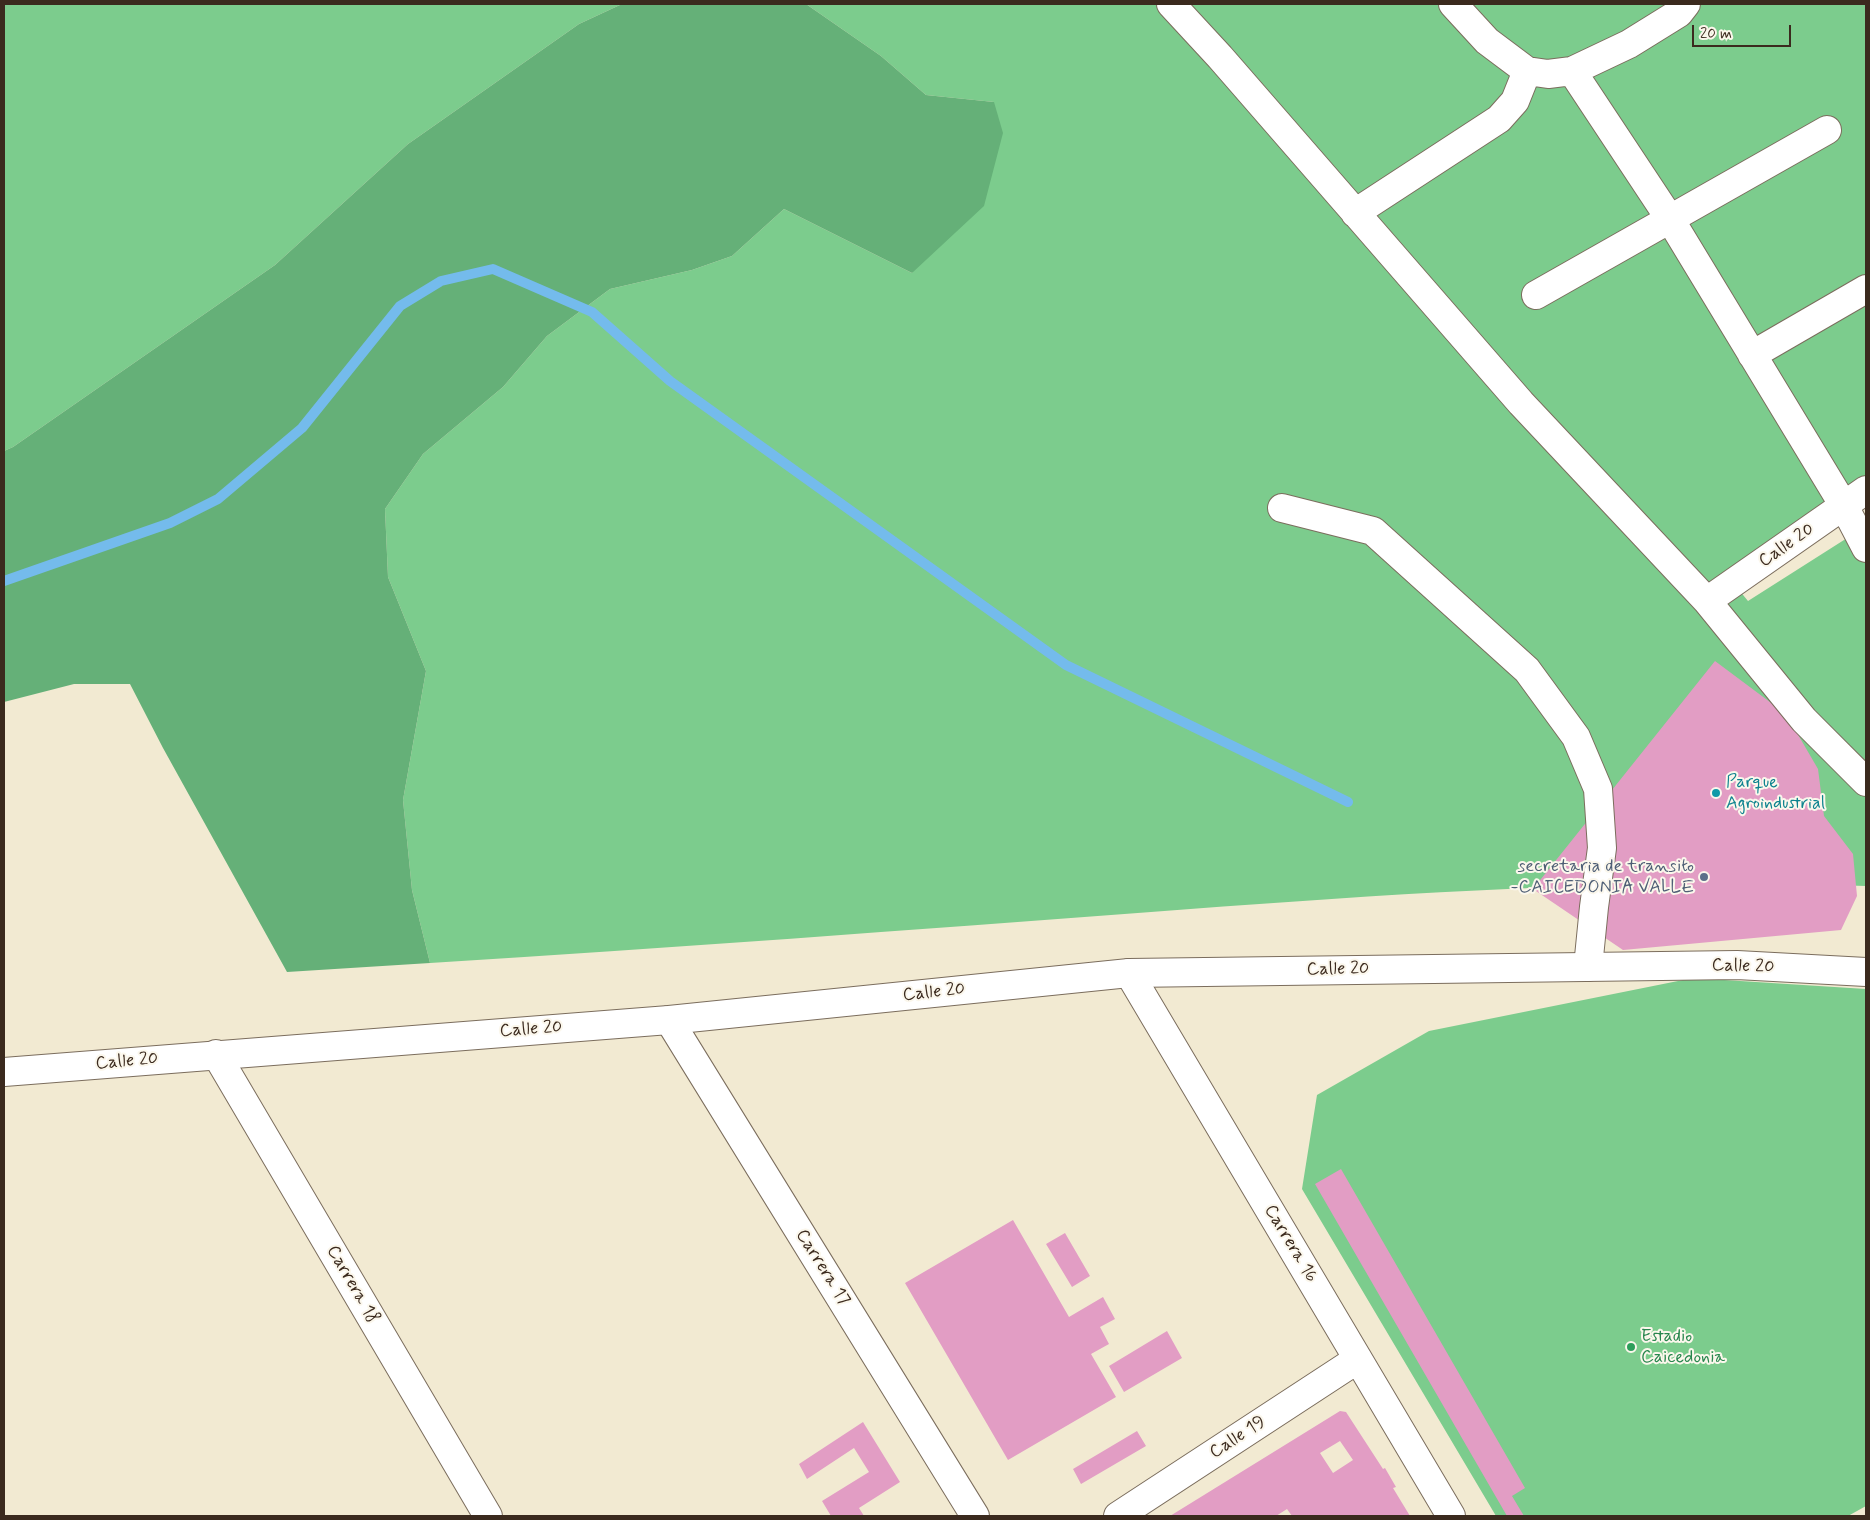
<!DOCTYPE html>
<html>
<head>
<meta charset="utf-8">
<style>
	body { margin:0 }
	#map { position:relative; width:1870px; height:1520px; overflow:hidden; background:#f2ead2; font-family:Mynerve,sans-serif }
	canvas { display:block }
	.frame { position:absolute; inset:0; border:5px solid #3b2a1e; pointer-events:none }
	.scale { position:absolute; left:1692px; top:25px; width:99px; height:22px; box-sizing:border-box; border:2px solid #3b2a1e; border-top:0; padding-left:6px; font-size:15px; line-height:18px; white-space:nowrap; color:#3b2a1e; -webkit-text-stroke:4px #fbf7ec; paint-order:stroke }
</style>
</head>
<body>
<div id="map">
<canvas width="1870" height="1520"></canvas>
<div class="frame"></div>
<div class="scale">20 m</div>
</div>
<script>
const context = document.querySelector('canvas').getContext('2d');
context.lineJoin = 'round';
function paint(path, color) {
  context.fillStyle = color;
  context.fill(path, 'evenodd');
}
function stroke(path, color, width, dash) {
  context.strokeStyle = color;
  context.lineWidth = width;
  context.lineCap = dash ? 'butt' : 'round';
  context.setLineDash(dash || []);
  context.stroke(path);
}
function drawText(font, color, halo, rows, align = 'center') {
  context.font = font + ' Mynerve,sans-serif';
  context.lineWidth = 4;
  context.setLineDash([]);
  context.textBaseline = 'middle';
  context.strokeStyle = halo;
  context.fillStyle = color;
  for (const [text, x, y, turn = 0] of rows) {
    context.save();
    context.translate(x, y);
    context.rotate((+turn || 0) * Math.PI / 180);
    context.textAlign = isNaN(turn) ? turn : align;
    if (halo) context.strokeText(text, 0, 0);
    context.fillText(text, 0, 0);
    context.restore();
  }
}
paint(new Path2D(`
	M 4,4 L 622,4 L 579,24 L 408,144 L 275,265 L 13,447 L 4,451 Z
	M 806,4 L 1866,4 L 1866,477 L 1725,573 L 1748,601 L 1866,526 L 1866,886 C 1628,877 1389,894 1151,912 C 911,930 671,948 430,963 L 412,890 L 403,800 L 426,671 L 388,577 L 385,509 L 423,454 L 503,387 L 547,336 L 610,289 L 692,270 L 732,256 L 784,209 L 912,273 L 994,102 L 926,95 L 881,56 Z
	M 1693,978 L 1866,989 L 1866,1506 L 1848,1516 L 1496,1516 L 1302,1189 L 1317,1095 L 1429,1031 Z`), '#7ccc8d');
paint(new Path2D(`
	M 622,4 L 806,4 L 881,56 L 926,95 L 994,102 L 1003,133 L 984,206 L 912,273 L 784,209 L 732,256 L 692,270 L 610,289 L 547,336 L 503,387 L 423,454 L 385,509 L 388,577 L 426,671 L 403,800 L 412,890 L 430,963 L 287,972 L 163,748 L 130,684 L 74,684 L 4,702 L 4,451 L 13,447 L 275,265 L 408,144 L 579,24 Z`), '#65b078');
stroke(new Path2D(`
	M 4,581 L 170,523 L 218,499 L 302,428 L 400,306 L 441,281 L 493,269 L 592,312 L 670,381 L 1066,665 L 1348,802`), '#74bbec', 10);
paint(new Path2D(`
	M 1715,661 L 1786,714 L 1818,769 L 1824,816 L 1853,854 L 1857,896 L 1841,930 L 1623,950 L 1533,889 Z
	M 1341,1169 L 1525,1488 L 1512,1496 L 1524,1516 L 1507,1516 L 1315,1184 Z
	M 1013,1220 L 1069,1317 L 1103,1297 L 1115,1319 L 1100,1327 L 1109,1344 L 1091,1354 L 1116,1397 L 1008,1460 L 905,1283 Z
	M 1065,1233 L 1090,1276 L 1072,1287 L 1046,1244 Z
	M 1167,1331 L 1182,1358 L 1124,1392 L 1109,1366 Z
	M 1340,1411 L 1346,1412 L 1383,1469 L 1385,1468 L 1396,1487 L 1393,1488 L 1410,1516 L 1292,1516 L 1287,1509 L 1276,1516 L 1170,1516 ZM 1340,1441 L 1353,1460 L 1333,1473 L 1320,1453 Z
	M 863,1422 L 900,1482 L 859,1508 L 864,1516 L 831,1516 L 822,1501 L 869,1472 L 854,1448 L 807,1479 L 799,1464 Z
	M 1137,1431 L 1146,1446 L 1081,1484 L 1073,1469 Z`), '#e29dc4');
const minor = new Path2D(`
	M 1171,4 L 1220,57 L 1521,403 L 1707,601 L 1804,720 L 1866,782
	M 1527,71 L 1548,74 L 1572,71 L 1629,44 L 1679,13 L 1686,4
	M 1572,71 L 1670,219 L 1844,506 L 1866,548
	M 1355,213 L 1499,119 L 1515,101 L 1527,71 L 1487,41 L 1453,4
	M 1536,295 L 1827,130
	M 1752,355 L 1866,289
	M 1282,508 L 1373,531 L 1527,670 L 1576,737 L 1598,789 L 1602,848 L 1594,907 L 1588,967
	M 1707,601 L 1866,490
	M 1129,973 L 1451,1516
	M 669,1020 L 975,1516
	M 216,1054 L 488,1516
	M 1118,1516 L 1358,1359`);
const major = new Path2D(`
	M 4,1072 L 669,1020 L 1129,973 L 1737,965 L 1866,972`);
stroke(minor, '#7b6d5d', 30);
stroke(major, '#7b6d5d', 30);
stroke(minor, '#fff', 28);
stroke(major, '#fff', 28);
for (const [x, y, r, color] of [
	[1716,793,5,"#0f9aa8"],
	[1704,877,5,"#5c6f8a"],
	[1631,1347,5,"#2e9e5b"]
]) {
  const dot = new Path2D();
  dot.arc(x, y, r, 0, 2 * Math.PI);
  context.fillStyle = color;
  context.fill(dot);
  stroke(dot, '#fbf7ec', 2);
}
drawText('18px', '#3b2a1e', '#fbf7ec', [
	["Calle 20",1787,546,-35],
	["Calle 20",1743,967,2],
	["Calle 20",1338,970,-1],
	["Calle 20",934,993,-6],
	["Calle 20",531,1030,-4],
	["Calle 20",127,1062,-5],
	["Carrera 16",1290,1244,59],
	["Carrera 17",822,1268,58],
	["Carrera 18",352,1285,60],
	["Calle 19",1238,1438,-33]
]);
drawText('18px', '#0d838f', '#fbf7ec', [
	["Parque",1726,783],
	["Agroindustrial",1726,804]
], 'left');
drawText('18px', '#4e5e75', '#fbf7ec', [
	["secretaria de transito",1694,867],
	["-CAICEDONIA VALLE",1694,888]
], 'right');
drawText('18px', '#27864d', '#fbf7ec', [
	["Estadio",1641,1337],
	["Caicedonia",1641,1358]
], 'left');
</script>
</body>
</html>
